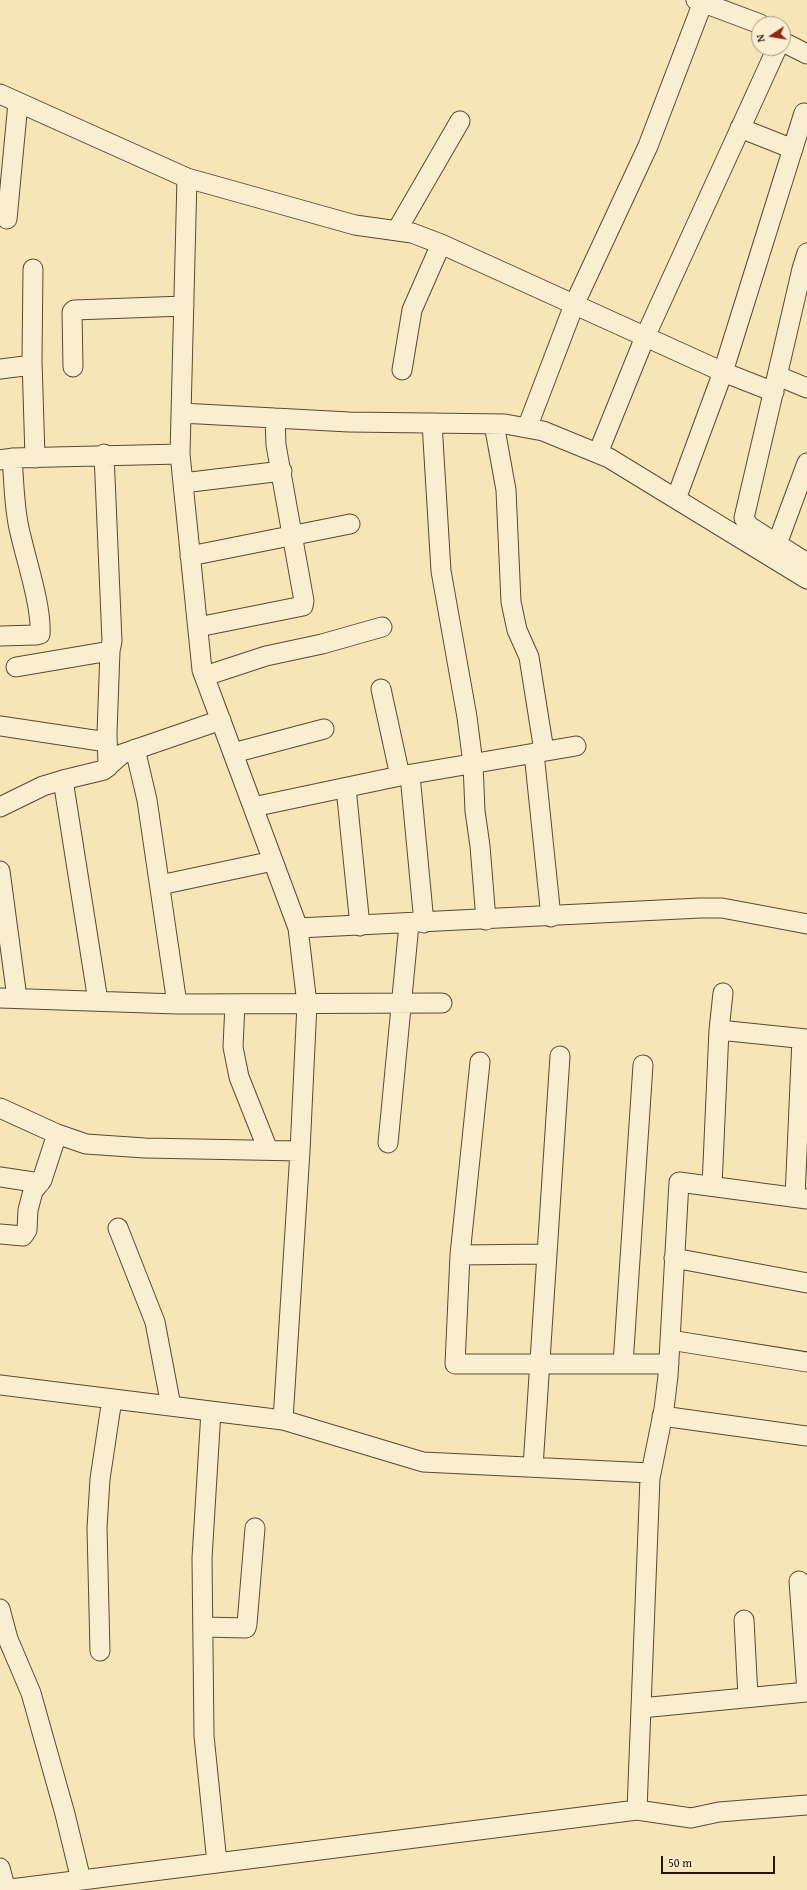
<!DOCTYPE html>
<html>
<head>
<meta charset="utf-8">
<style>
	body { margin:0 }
	#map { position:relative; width:807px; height:1890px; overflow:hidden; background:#f6e6b7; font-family:"Gentium Book Plus",serif }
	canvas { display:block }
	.north { position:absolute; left:751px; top:16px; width:40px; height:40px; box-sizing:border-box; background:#f9efd0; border:1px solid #a69780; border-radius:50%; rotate:258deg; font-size:11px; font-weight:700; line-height:16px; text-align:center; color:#291207 }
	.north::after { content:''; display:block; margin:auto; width:14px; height:18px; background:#8f2418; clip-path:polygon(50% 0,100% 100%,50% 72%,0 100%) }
	.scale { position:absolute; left:661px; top:1856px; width:114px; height:18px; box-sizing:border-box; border:2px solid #291207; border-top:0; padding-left:5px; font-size:12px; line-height:14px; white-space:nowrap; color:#291207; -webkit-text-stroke:3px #f9efd0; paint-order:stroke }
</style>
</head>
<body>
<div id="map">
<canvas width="807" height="1890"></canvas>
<div class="north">N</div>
<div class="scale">50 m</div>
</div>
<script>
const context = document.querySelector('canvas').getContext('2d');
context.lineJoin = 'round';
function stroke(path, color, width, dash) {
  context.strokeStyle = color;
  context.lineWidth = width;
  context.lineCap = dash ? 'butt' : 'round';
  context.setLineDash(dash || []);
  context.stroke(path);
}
const minor = new Path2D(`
	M 696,0 L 760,24
	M 783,42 L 807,54
	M 0,94 L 187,178 L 180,454 L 12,458 L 0,460
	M 740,128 L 793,149
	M 187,178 L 355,225 L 412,233 L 441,244 L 723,372 L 774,392
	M 7,219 L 18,103
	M 397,230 L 460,121
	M 807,253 L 802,269 L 744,518 L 749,526 L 807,563
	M 33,269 L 32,360 L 35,458
	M 73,367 L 72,312 L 74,310 L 184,306
	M 0,369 L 32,365
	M 402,370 L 412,310 L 441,244
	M 778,376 L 807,388
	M 181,413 L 349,422 L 505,424 L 543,431 L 609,458 L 807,579
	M 432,423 L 441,571 L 467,717 L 473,764 L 475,811 L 480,846 L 486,920
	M 494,424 L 506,490 L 511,602 L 517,630 L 529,657 L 544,751
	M 527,428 L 574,305 L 648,146 L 703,2
	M 598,453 L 645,337 L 777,48
	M 104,454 L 112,641 L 110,651 L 107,733 L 108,767
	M 180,454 L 202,670 L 298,928 L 307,1004 L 300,1151 L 283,1420 L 423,1462 L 651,1473
	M 183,483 L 282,471
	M 676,499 L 723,372 L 804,113
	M 777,544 L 807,463
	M 190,556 L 350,524
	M 198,627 L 303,606 L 304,601 L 276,445 L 275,418
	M 0,636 L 36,635 L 40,634 C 42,606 25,557 19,528 C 14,506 14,481 12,458
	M 16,667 L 110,651
	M 205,676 L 266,656 L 322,644 L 382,627
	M 381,689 L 400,776
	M 0,726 L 107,742
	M 135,749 L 147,800 L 177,1004
	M 233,753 L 324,729
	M 534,753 L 551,917
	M 410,775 L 424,923
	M 63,780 L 104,770 L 122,754 L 221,720
	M 346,788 L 360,926
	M 0,807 L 43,786 L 63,780 L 98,1001
	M 253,807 L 400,776 L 576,746
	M 0,871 L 17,998
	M 160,885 L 273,861
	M 298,928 L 700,908 L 722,908 L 807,924
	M 0,998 L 177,1004 L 442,1003
	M 235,1004 L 233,1047 L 239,1077 L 268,1150
	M 719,1030 L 807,1039
	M 480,1062 L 460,1255 L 455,1364 L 669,1364
	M 0,1108 L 57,1134 L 86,1144 L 145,1148 L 300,1151
	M 388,1143 L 409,924
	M 0,1177 L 40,1183
	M 712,1186 L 719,1030 L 723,993
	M 795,1197 L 802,1039
	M 118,1228 L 155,1322 L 171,1406
	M 0,1234 L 23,1236 L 27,1230 L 28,1210 L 33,1191 L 42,1180 L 57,1134
	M 460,1255 L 546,1254
	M 674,1258 L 807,1283
	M 670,1340 L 807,1362
	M 623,1364 L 643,1065
	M 0,1385 L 283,1420
	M 211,1411 L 202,1558 L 204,1736 L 217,1863
	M 662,1416 L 807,1436
	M 533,1467 L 560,1056
	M 0,1609 L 8,1639 L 31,1693 L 65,1814 L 81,1880
	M 744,1620 L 748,1697
	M 203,1627 L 246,1628 L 247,1624 L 255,1528
	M 100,1651 L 97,1528 L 100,1479 L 112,1399
	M 641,1708 L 807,1692 L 799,1581
	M 637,1810 L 650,1478 L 664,1409 L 668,1376 L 679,1182 L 807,1199
	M 0,1868 L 6,1890
	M 3,1890 L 637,1810 L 691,1818 L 719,1812 L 807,1805`);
stroke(minor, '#5c4733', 21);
stroke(minor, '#f9efd0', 19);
</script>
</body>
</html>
